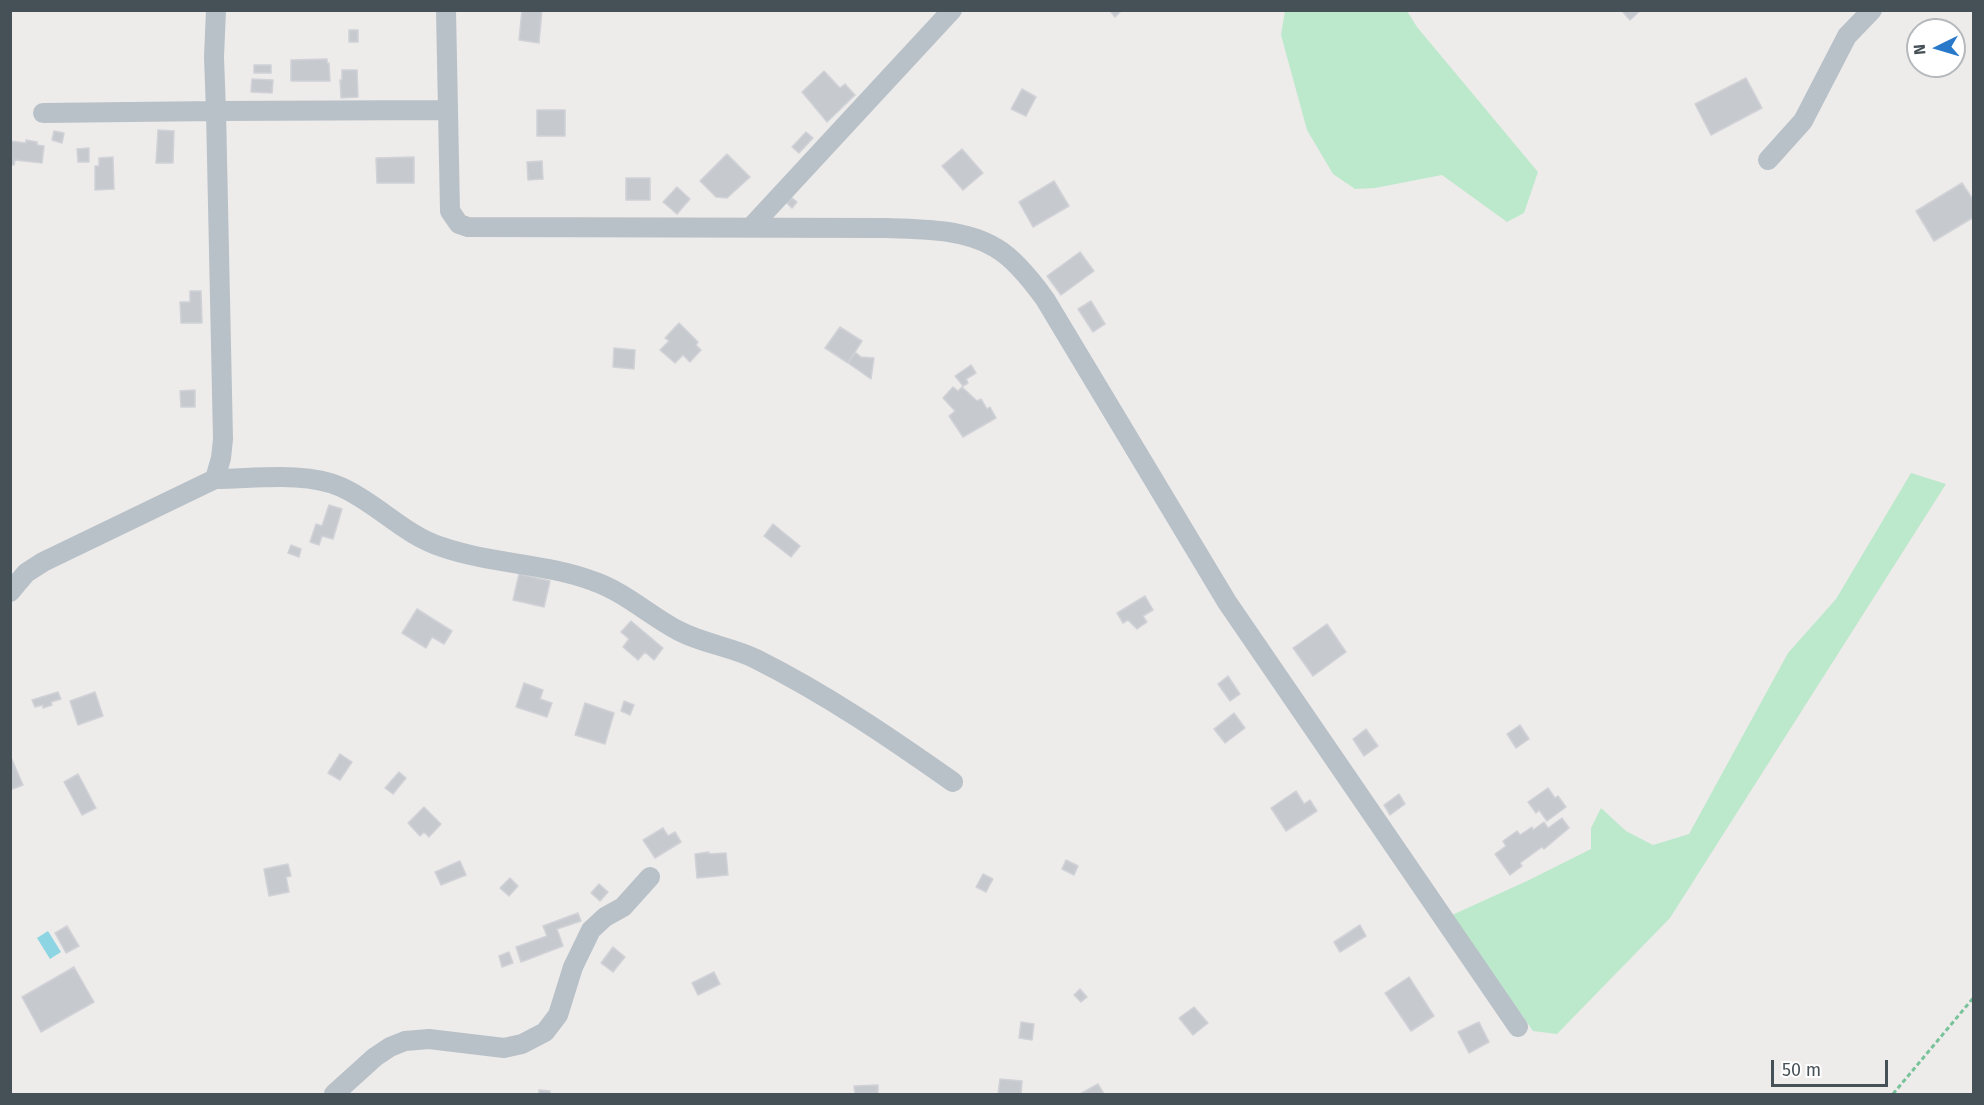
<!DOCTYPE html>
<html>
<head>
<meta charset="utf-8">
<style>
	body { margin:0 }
	#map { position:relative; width:1984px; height:1105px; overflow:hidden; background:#eeebeb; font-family:"Fira Sans",sans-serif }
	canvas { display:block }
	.frame { position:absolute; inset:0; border:12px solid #465057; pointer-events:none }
	.north { position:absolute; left:1906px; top:18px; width:60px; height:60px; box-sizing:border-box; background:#fff; border:2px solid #b5b9bc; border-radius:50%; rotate:265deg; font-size:16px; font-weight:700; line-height:24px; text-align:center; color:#465057 }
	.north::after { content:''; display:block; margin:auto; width:21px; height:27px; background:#2979ca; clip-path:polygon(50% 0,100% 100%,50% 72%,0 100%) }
	.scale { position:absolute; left:1771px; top:1060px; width:117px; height:27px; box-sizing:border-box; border:3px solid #465057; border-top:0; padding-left:8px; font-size:18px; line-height:21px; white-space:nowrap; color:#465057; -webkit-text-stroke:4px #fff; paint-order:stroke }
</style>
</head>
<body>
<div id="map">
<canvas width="1984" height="1105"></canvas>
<div class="frame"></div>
<div class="north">N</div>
<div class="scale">50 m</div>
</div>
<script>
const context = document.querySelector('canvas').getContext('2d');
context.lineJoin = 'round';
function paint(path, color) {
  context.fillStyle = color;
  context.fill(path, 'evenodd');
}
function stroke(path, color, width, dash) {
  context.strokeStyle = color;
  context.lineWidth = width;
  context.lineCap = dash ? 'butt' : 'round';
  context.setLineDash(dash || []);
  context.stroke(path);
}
paint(new Path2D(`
	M 1285,11 L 1407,11 L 1417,27 L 1538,172 L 1524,213 L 1507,222 L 1442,175 L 1375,188 L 1355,189 L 1333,174 L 1307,130 L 1281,35 Z
	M 1911,473 L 1946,484 L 1670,918 L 1557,1034 L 1533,1031 L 1452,915 L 1527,881 L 1591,849 L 1591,828 L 1601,808 L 1626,831 L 1653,845 L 1689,834 L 1788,653 L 1836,599 Z`), '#bce9cb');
paint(new Path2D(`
	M 48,931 L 61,952 L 50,959 L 37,938 Z`), '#8dd5e2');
const building = new Path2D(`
	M 522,10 L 542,10 L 539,43 L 519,40 Z
	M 1109,10 L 1122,10 L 1115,17 Z
	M 1621,10 L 1640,10 L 1640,11 L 1630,20 Z
	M 349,30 L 358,30 L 358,42 L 349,42 Z
	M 327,59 L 327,63 L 329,63 L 330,81 L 291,81 L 291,60 Z
	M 254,65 L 271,65 L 271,73 L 254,73 Z
	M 342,70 L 357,70 L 358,97 L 341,98 L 340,80 L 342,80 Z
	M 824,71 L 840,88 L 845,84 L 855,95 L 827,122 L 802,92 Z
	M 1746,78 L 1762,108 L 1711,135 L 1695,104 Z
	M 252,79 L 273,80 L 272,93 L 251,92 Z
	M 1022,89 L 1036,97 L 1026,116 L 1011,109 Z
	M 537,110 L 565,110 L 565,136 L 537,136 Z
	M 158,130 L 174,131 L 173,163 L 156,163 Z
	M 54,131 L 64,133 L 62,143 L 52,140 Z
	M 806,132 L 813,138 L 799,153 L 792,147 Z
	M 26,140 L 37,142 L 37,145 L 44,146 L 42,163 L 15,160 L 14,165 L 10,165 L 10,141 L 26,143 Z
	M 89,148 L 89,162 L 78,162 L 77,149 Z
	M 962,149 L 983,173 L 963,190 L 942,166 Z
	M 727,154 L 750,177 L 727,198 L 716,197 L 700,181 Z
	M 113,157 L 114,189 L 95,190 L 95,166 L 99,166 L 99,158 Z
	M 414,157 L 414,183 L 377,183 L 376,158 Z
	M 542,161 L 543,179 L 528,180 L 527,162 Z
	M 626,178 L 650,178 L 650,200 L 626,200 Z
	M 1054,181 L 1069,206 L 1033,227 L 1019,202 Z
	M 1962,183 L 1974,201 L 1974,217 L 1934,241 L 1916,211 Z
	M 677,187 L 690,199 L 677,214 L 663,202 Z
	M 792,198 L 797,202 L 792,208 L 787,203 Z
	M 1080,252 L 1094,271 L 1061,295 L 1047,276 Z
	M 190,291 L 201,291 L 202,323 L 181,323 L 180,302 L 190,302 Z
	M 1091,301 L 1105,324 L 1093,332 L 1078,309 Z
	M 679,323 L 698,342 L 696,345 L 701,350 L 690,362 L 683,355 L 675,363 L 660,350 L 669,341 L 665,338 Z
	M 840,327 L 862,341 L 848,363 L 825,348 Z
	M 614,348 L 635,350 L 634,369 L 613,367 Z
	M 855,352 L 861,357 L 874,358 L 871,379 L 848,363 Z
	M 971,365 L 976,373 L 966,379 L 968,383 L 963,386 L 955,376 Z
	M 953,387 L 958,391 L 962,387 L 977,401 L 981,399 L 987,409 L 990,407 L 996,418 L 963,437 L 949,416 L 955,411 L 943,398 Z
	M 195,390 L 195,407 L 181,407 L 180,391 Z
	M 329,505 L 342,509 L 333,539 L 322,536 L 319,545 L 310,542 L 316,524 L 322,526 Z
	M 773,524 L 800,546 L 791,557 L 764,536 Z
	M 291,545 L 301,549 L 299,557 L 288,553 Z
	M 519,574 L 550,581 L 544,607 L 513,600 Z
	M 1145,596 L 1153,610 L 1143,616 L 1147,622 L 1137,629 L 1128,620 L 1123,623 L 1117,613 Z
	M 417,609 L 452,631 L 444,644 L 432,637 L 426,648 L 402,633 Z
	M 631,621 L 663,648 L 654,660 L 645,652 L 638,660 L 623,647 L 629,639 L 621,632 Z
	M 1327,624 L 1346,652 L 1313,676 L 1293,648 Z
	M 1228,676 L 1240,694 L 1230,701 L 1218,684 Z
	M 524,683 L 543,690 L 540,699 L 552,703 L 547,717 L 516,707 Z
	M 58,692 L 61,699 L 51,702 L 52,705 L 43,708 L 43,705 L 35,707 L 32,700 Z
	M 95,692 L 103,716 L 78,725 L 70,701 Z
	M 624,701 L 634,705 L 630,715 L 621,711 Z
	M 585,703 L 614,713 L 605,744 L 575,735 Z
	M 1234,713 L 1245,728 L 1225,743 L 1214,729 Z
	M 1520,725 L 1529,739 L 1516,748 L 1507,734 Z
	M 1366,729 L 1378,746 L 1364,756 L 1353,739 Z
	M 340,754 L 352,762 L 340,780 L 328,773 Z
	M 10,755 L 23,785 L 10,790 Z
	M 399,772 L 406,778 L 393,794 L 385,788 Z
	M 78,774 L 96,808 L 82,815 L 64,782 Z
	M 1548,788 L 1555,798 L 1558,796 L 1566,807 L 1547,821 L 1539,810 L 1536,813 L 1528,802 Z
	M 1296,791 L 1304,804 L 1310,800 L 1317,811 L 1286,831 L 1271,808 Z
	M 1399,794 L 1405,804 L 1390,815 L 1384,805 Z
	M 424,807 L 441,824 L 429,837 L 424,832 L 420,836 L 408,823 Z
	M 1562,818 L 1569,828 L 1544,849 L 1542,847 L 1520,863 L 1522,866 L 1510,875 L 1495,854 L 1506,846 L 1503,841 L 1517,831 L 1520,835 L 1532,827 L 1533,830 L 1544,822 L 1548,828 Z
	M 663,828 L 668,836 L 675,832 L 681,842 L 655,858 L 643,840 Z
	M 709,852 L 709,854 L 726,853 L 728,875 L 697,878 L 695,854 Z
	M 1066,860 L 1078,866 L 1074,875 L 1062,869 Z
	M 460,861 L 466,875 L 441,885 L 435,872 Z
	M 288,864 L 291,876 L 286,877 L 289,892 L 269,896 L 264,869 Z
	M 983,874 L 993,879 L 986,892 L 976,887 Z
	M 510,878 L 518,886 L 509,896 L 500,888 Z
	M 599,884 L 608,892 L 600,901 L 591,893 Z
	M 578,913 L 581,921 L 557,929 L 563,946 L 521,962 L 516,947 L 547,936 L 543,926 Z
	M 1360,925 L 1366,936 L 1340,952 L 1334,942 Z
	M 67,926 L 79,946 L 66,953 L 55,933 Z
	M 613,947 L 625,957 L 613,972 L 601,963 Z
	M 509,952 L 513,963 L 502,967 L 499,956 Z
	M 74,967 L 94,1002 L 41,1032 L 22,997 Z
	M 714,972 L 720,984 L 698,995 L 692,983 Z
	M 1409,977 L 1434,1016 L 1411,1031 L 1385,993 Z
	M 1080,989 L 1087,997 L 1081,1002 L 1074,995 Z
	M 1194,1007 L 1208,1023 L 1193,1035 L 1179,1018 Z
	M 1021,1022 L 1034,1024 L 1032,1040 L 1019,1038 Z
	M 1479,1022 L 1489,1042 L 1469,1053 L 1458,1032 Z
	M 1000,1079 L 1022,1081 L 1021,1094 L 998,1094 Z
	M 1098,1084 L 1104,1094 L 1080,1094 Z
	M 878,1085 L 878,1094 L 855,1094 L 854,1086 Z
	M 539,1090 L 550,1091 L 550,1094 L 539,1094 Z`);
paint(building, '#c6c9ce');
stroke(building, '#d0d2d7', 1.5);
stroke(new Path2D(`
	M 1893,1094 L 1974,997`), '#78c39a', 3, [4.5, 3]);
stroke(new Path2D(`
	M 446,10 L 448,110
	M 43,113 L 216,111 L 214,57 L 216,10
	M 1768,160 L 1803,121 L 1847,36 L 1872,10
	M 751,227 L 952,10
	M 215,479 C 253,479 307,471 341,487 C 377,503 404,535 442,547 C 491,564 545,563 593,581 C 625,592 650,616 679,631 C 704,644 732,647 756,659 C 826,694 889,737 953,782
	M 10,592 L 26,573 L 43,562 L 215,479 L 221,458 L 223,439 L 216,111 L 448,110 L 450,211 L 459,224 L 468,227 L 886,228 C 921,229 965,229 996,248 C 1015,259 1032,281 1045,299 L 1227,602 L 1518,1027
	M 334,1094 L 375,1057 L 390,1047 L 405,1041 L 429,1039 L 504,1048 L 522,1044 L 545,1032 L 558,1015 L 573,967 L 591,930 L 605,917 L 623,907 L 650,877`), '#b8c1c7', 20);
</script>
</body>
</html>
